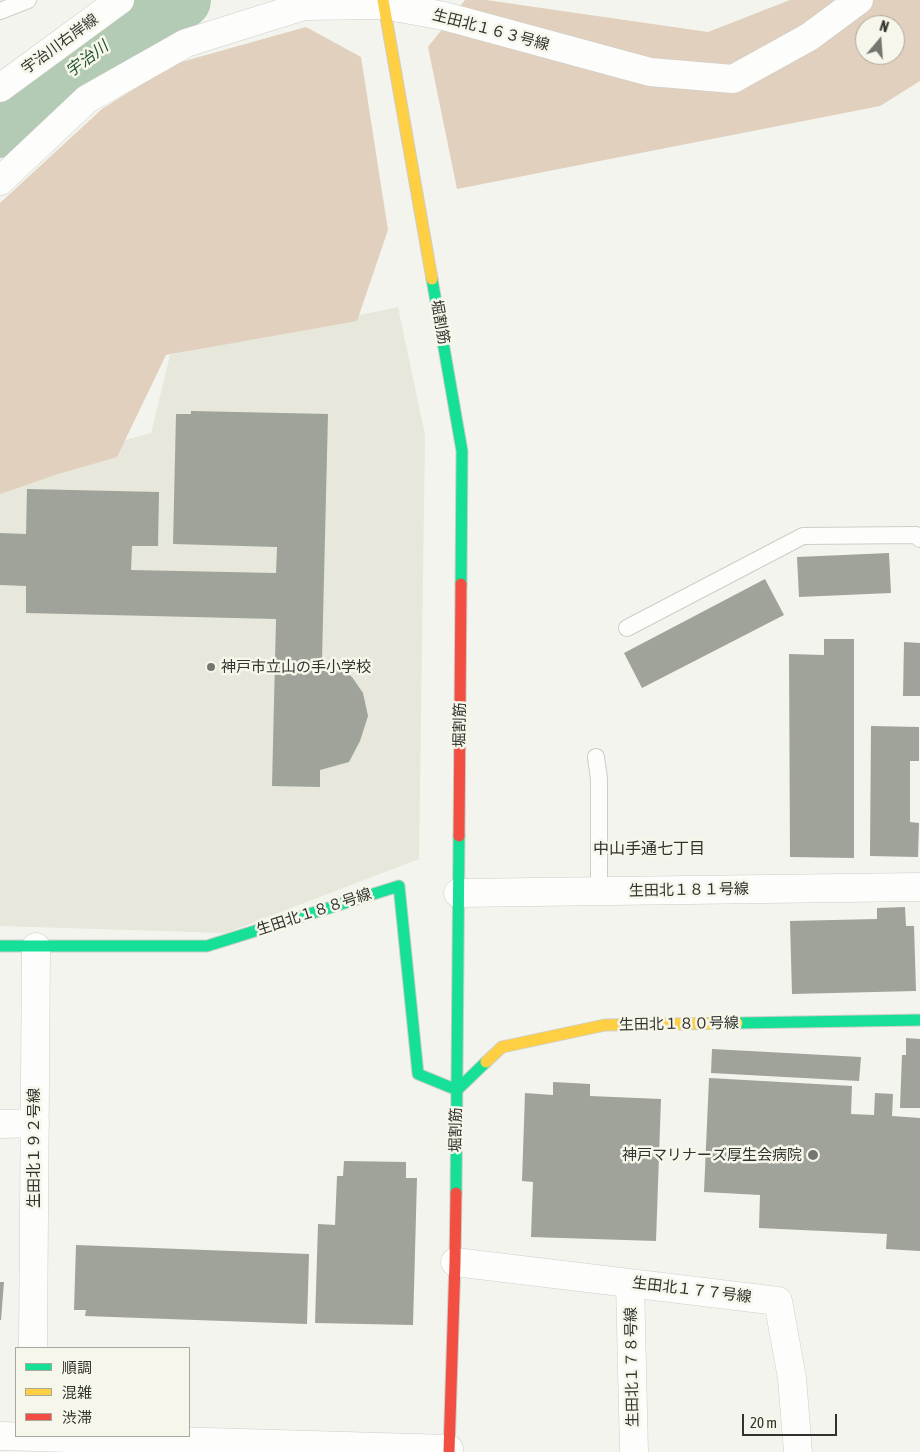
<!DOCTYPE html>
<html>
<head>
<meta charset="utf-8">
<style>
	body { margin:0 }
	#map { position:relative; width:920px; height:1452px; overflow:hidden; background:#f3f4ed; font-family:"Asap Condensed","Noto Sans JP",sans-serif }
	canvas { display:block }
	.legend { position:absolute; left:15px; top:1347px; width:175px; height:90px; box-sizing:border-box; background:#f6f7ea; border:1px solid #a8a89f; margin:0; padding:6px 9px; list-style:none; font-size:15px; color:#32322e }
	.legend li { display:flex; align-items:center; gap:10px; height:25px }
	.legend b { width:25px; border:1px solid #a8a89f }
	.north { position:absolute; left:855px; top:15px; width:50px; height:50px; box-sizing:border-box; background:#f6f7ea; border:1px solid #a8a89f; border-radius:50%; rotate:18deg; font-size:14px; font-weight:700; line-height:20px; text-align:center; color:#32322e }
	.north::after { content:''; display:block; margin:auto; width:18px; height:22px; background:#767671; clip-path:polygon(50% 0,100% 100%,50% 72%,0 100%) }
	.scale { position:absolute; left:742px; top:1414px; width:95px; height:22px; box-sizing:border-box; border:2px solid #32322e; border-top:0; padding-left:6px; font-size:15px; line-height:18px; white-space:nowrap; color:#32322e; -webkit-text-stroke:4px #f6f7ea; paint-order:stroke }
</style>
</head>
<body>
<div id="map">
<canvas width="920" height="1452"></canvas>
<ul class="legend">
<li><b style="height:6px;background:#16e098"></b>順調</li>
<li><b style="height:6px;background:#ffcf43"></b>混雑</li>
<li><b style="height:6px;background:#f24e42"></b>渋滞</li>
</ul>
<div class="north">N</div>
<div class="scale">20 m</div>
</div>
<script>
const context = document.querySelector('canvas').getContext('2d');
context.lineJoin = 'round';
function paint(path, color) {
  context.fillStyle = color;
  context.fill(path, 'evenodd');
}
function stroke(path, color, width, dash) {
  context.strokeStyle = color;
  context.lineWidth = width;
  context.lineCap = dash ? 'butt' : 'round';
  context.setLineDash(dash || []);
  context.stroke(path);
}
function drawText(font, color, halo, rows, align = 'center') {
  context.font = font + ' "Asap Condensed","Noto Sans JP",sans-serif';
  context.lineWidth = 5;
  context.setLineDash([]);
  context.textBaseline = 'middle';
  context.strokeStyle = halo;
  context.fillStyle = color;
  for (const [text, x, y, turn = 0] of rows) {
    context.save();
    context.translate(x, y);
    context.rotate((+turn || 0) * Math.PI / 180);
    context.textAlign = isNaN(turn) ? turn : align;
    if (halo) context.strokeText(text, 0, 0);
    context.fillText(text, 0, 0);
    context.restore();
  }
}
paint(new Path2D(`
	M 398,307 L 425,435 L 419,859 L 226,933 L 0,926 L 0,475 L 151,433 L 170,355 Z`), '#e7e8db');
paint(new Path2D(`
	M 465,0 L 486,0 L 708,32 L 790,0 L 920,0 L 920,81 L 880,106 L 457,189 L 428,47 ZM 865,25 L 895,25 L 895,55 L 865,55 Z
	M 306,27 L 361,57 L 388,230 L 357,321 L 166,355 L 117,457 L 58,474 L 0,494 L 0,203 L 102,109 L 174,64 Z`), '#e0d0bd');
stroke(new Path2D(`
	M 0,129 L 38,95 L 134,23 L 182,0`), '#b3cab4', 58);
paint(new Path2D(`
	M 191,411 L 328,414 L 322,660 L 338,666 L 352,677 L 363,693 L 368,716 L 360,741 L 349,762 L 320,770 L 320,787 L 272,786 L 276,619 L 26,613 L 26,586 L 0,585 L 0,533 L 26,534 L 27,489 L 159,492 L 158,546 L 132,546 L 131,570 L 276,573 L 277,547 L 173,544 L 176,414 L 191,414 Z
	M 889,553 L 891,593 L 799,597 L 797,557 Z
	M 765,579 L 784,615 L 642,688 L 624,653 Z
	M 824,639 L 854,639 L 854,858 L 790,857 L 789,654 L 824,655 Z
	M 904,642 L 920,643 L 920,696 L 903,696 Z
	M 871,726 L 919,727 L 919,761 L 910,761 L 910,822 L 919,823 L 918,857 L 870,856 Z
	M 905,907 L 906,926 L 914,926 L 916,991 L 792,994 L 790,921 L 877,919 L 877,908 Z
	M 906,1038 L 920,1039 L 920,1108 L 900,1108 L 902,1055 L 906,1055 Z
	M 712,1049 L 861,1057 L 859,1081 L 711,1073 Z
	M 709,1078 L 852,1086 L 851,1114 L 874,1115 L 875,1093 L 893,1094 L 892,1116 L 920,1118 L 920,1251 L 886,1249 L 887,1234 L 759,1228 L 760,1195 L 704,1192 Z
	M 553,1082 L 590,1084 L 590,1096 L 661,1099 L 656,1241 L 531,1237 L 533,1182 L 522,1181 L 525,1093 L 553,1095 Z
	M 344,1161 L 406,1162 L 406,1178 L 417,1178 L 413,1325 L 315,1323 L 318,1224 L 335,1225 L 337,1176 L 343,1176 Z
	M 76,1245 L 309,1254 L 307,1324 L 85,1316 L 86,1310 L 74,1310 Z
	M 0,1282 L 4,1282 L 1,1320 L 0,1320 Z`), '#9fa399');
const lane = new Path2D(`
	M 0,11 L 28,0
	M 627,628 L 803,536 L 916,535 L 920,539
	M 596,757 L 599,779 L 599,891`);
const street = new Path2D(`
	M 0,88 L 120,0
	M 0,181 L 87,99 L 186,43 L 304,6 L 383,5 L 444,16 L 650,72 L 733,79 L 809,37 L 859,0
	M 458,893 L 920,887
	M 0,1124 L 35,1123
	M 455,1262 L 778,1301 L 792,1378 L 798,1452
	M 630,1283 L 634,1452
	M 33,1348 L 36,947
	M 0,1436 L 449,1449`);
const fast = new Path2D(`
	M 432,279 L 462,451 L 461,584
	M 0,946 L 207,946 L 399,886 L 418,1074 L 457,1090 L 486,1062
	M 737,1023 L 920,1020
	M 456,1193 L 459,836`);
const slow = new Path2D(`
	M 383,0 L 432,279
	M 486,1062 L 502,1047 L 605,1025 L 737,1023`);
const jam = new Path2D(`
	M 459,836 L 461,584
	M 449,1452 L 455,1262 L 456,1193`);
stroke(lane, '#cdcec9', 18);
stroke(street, '#cdcec9', 29);
stroke(fast, '#cdcec9', 13);
stroke(slow, '#cdcec9', 13);
stroke(jam, '#cdcec9', 13);
stroke(lane, '#fdfdfc', 16);
stroke(street, '#fdfdfc', 28);
stroke(fast, '#16e098', 11);
stroke(slow, '#ffcf43', 11);
stroke(jam, '#f24e42', 11);
for (const [x, y, r, color] of [
	[211,667,5,"#767671"],
	[813,1155,6,"#767671"]
]) {
  const dot = new Path2D();
  dot.arc(x, y, r, 0, 2 * Math.PI);
  context.fillStyle = color;
  context.fill(dot);
  stroke(dot, '#f6f7ea', 2);
}
drawText('15px', '#32322e', '#f6f7ea', [
	["生田北１６３号線",491,30,15],
	["宇治川右岸線",60,44,-36],
	["堀割筋",440,322,80],
	["堀割筋",460,725,-89],
	["生田北１８１号線",689,890,-1],
	["生田北１８８号線",314,912,-18],
	["生田北１８０号線",679,1024,-1],
	["堀割筋",456,1130,-89],
	["生田北１９２号線",34,1148,-90],
	["生田北１７７号線",692,1290,7],
	["生田北１７８号線",632,1367,-91]
]);
drawText('15px', '#32322e', '#f6f7ea', [
	["神戸市立山の手小学校",221,667],
	["神戸マリナーズ厚生会病院",802,1155,"right"]
], 'left');
drawText('italic 16px', '#1f512b', '#f6f7ea', [
	["宇治川",87,59,-37]
]);
drawText('16px', '#32322e', '#f6f7ea', [
	["中山手通七丁目",649,849]
]);
</script>
</body>
</html>
